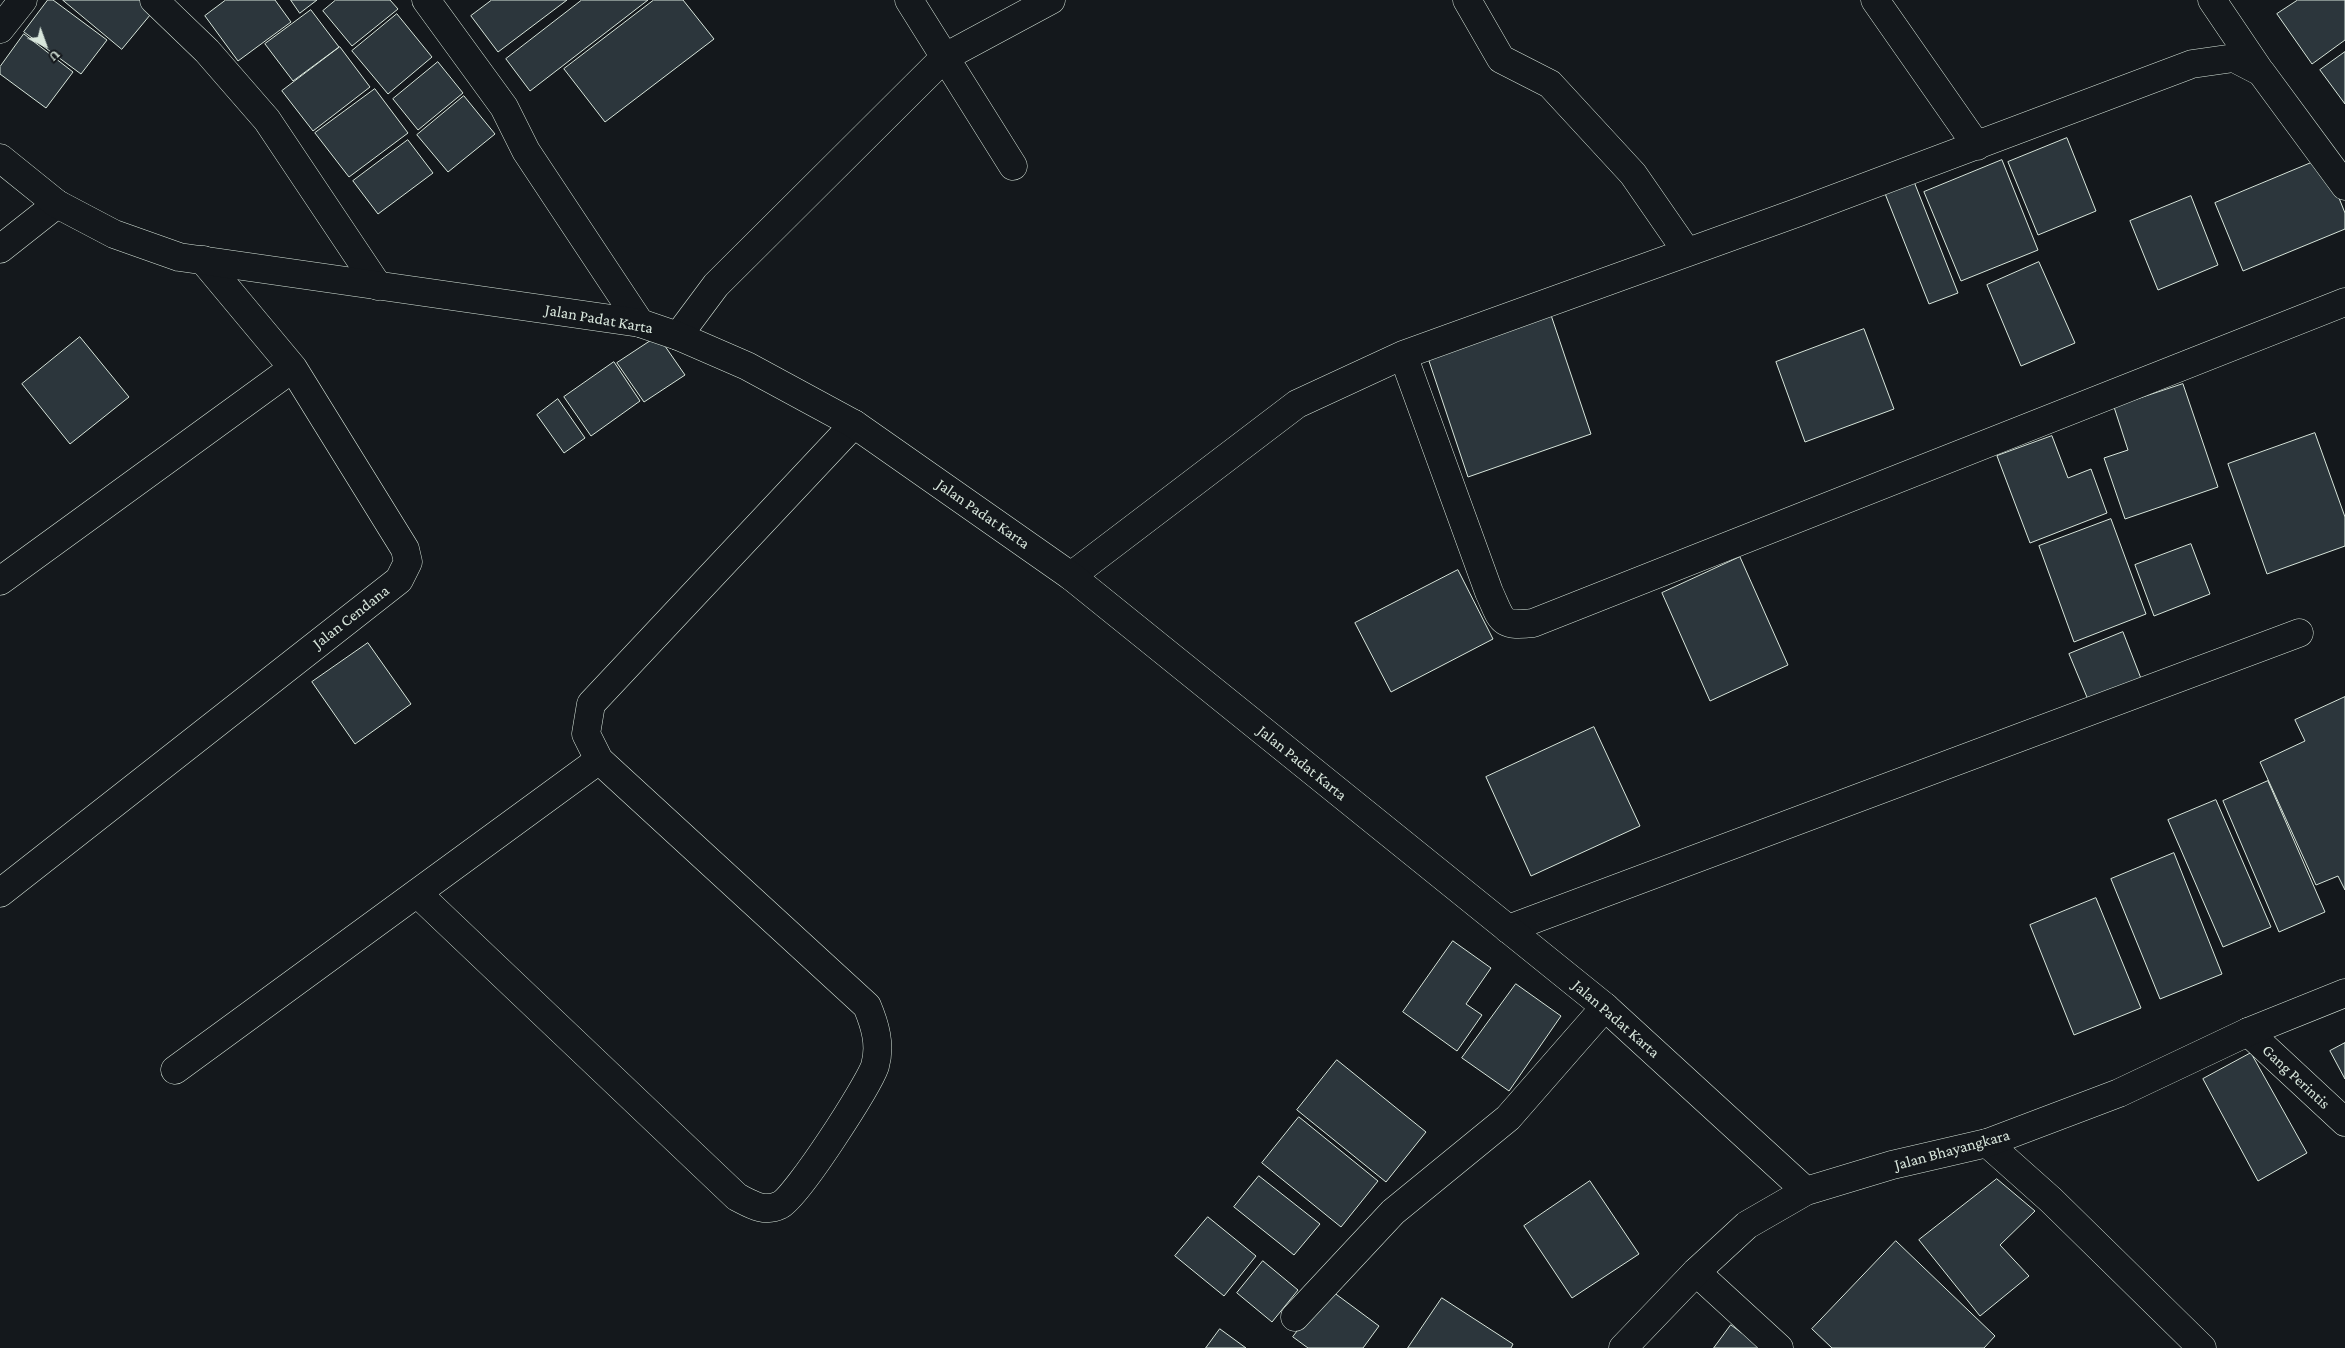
<!DOCTYPE html>
<html>
<head>
<meta charset="utf-8">
<style>
	body { margin:0 }
	#map { position:relative; width:2345px; height:1348px; overflow:hidden; background:#14181c; font-family:"Crimson Pro",serif }
	canvas { display:block }
	.north { position:absolute; left:20px; top:20px; width:50px; height:50px; -webkit-text-stroke:4px #14181c; paint-order:stroke; rotate:138deg; font-size:14px; font-weight:700; line-height:20px; text-align:center; color:#d8e6dc }
	.north::after { content:''; display:block; margin:auto; width:18px; height:22px; background:#d8e6dc; clip-path:polygon(50% 0,100% 100%,50% 72%,0 100%) }
</style>
</head>
<body>
<div id="map">
<canvas width="2345" height="1348"></canvas>
<div class="north">U</div>
</div>
<script>
const context = document.querySelector('canvas').getContext('2d');
context.lineJoin = 'round';
function paint(path, color) {
  context.fillStyle = color;
  context.fill(path, 'evenodd');
}
function stroke(path, color, width, dash) {
  context.strokeStyle = color;
  context.lineWidth = width;
  context.lineCap = dash ? 'butt' : 'round';
  context.setLineDash(dash || []);
  context.stroke(path);
}
function drawText(font, color, halo, rows, align = 'center') {
  context.font = font + ' "Crimson Pro",serif';
  context.lineWidth = 4;
  context.setLineDash([]);
  context.textBaseline = 'middle';
  context.strokeStyle = halo;
  context.fillStyle = color;
  for (const [text, x, y, turn = 0] of rows) {
    context.save();
    context.translate(x, y);
    context.rotate((+turn || 0) * Math.PI / 180);
    context.textAlign = isNaN(turn) ? turn : align;
    if (halo) context.strokeText(text, 0, 0);
    context.fillText(text, 0, 0);
    context.restore();
  }
}
const building = new Path2D(`
	M 48,0 L 53,0 L 107,40 L 81,74 L 24,32 Z
	M 63,0 L 144,0 L 155,9 L 122,49 Z
	M 226,0 L 275,0 L 291,22 L 238,61 L 205,16 Z
	M 291,0 L 317,0 L 300,13 Z
	M 336,0 L 390,0 L 398,9 L 352,46 L 323,11 Z
	M 492,0 L 567,0 L 498,52 L 471,16 Z
	M 582,0 L 648,0 L 530,91 L 506,59 Z
	M 654,0 L 683,0 L 714,39 L 605,122 L 564,69 Z
	M 2298,0 L 2345,0 L 2345,40 L 2312,64 L 2277,14 Z
	M 311,10 L 339,47 L 293,81 L 265,44 Z
	M 397,14 L 432,57 L 388,94 L 352,51 Z
	M 24,34 L 73,72 L 46,108 L 0,74 L 0,67 Z
	M 340,47 L 370,87 L 313,131 L 282,91 Z
	M 2345,52 L 2345,104 L 2320,70 Z
	M 438,62 L 463,93 L 418,130 L 393,99 Z
	M 375,89 L 408,133 L 349,177 L 315,133 Z
	M 464,96 L 495,134 L 448,172 L 417,135 Z
	M 2067,138 L 2096,211 L 2038,235 L 2008,162 Z
	M 408,140 L 433,173 L 378,214 L 353,181 Z
	M 2323,158 L 2345,213 L 2345,229 L 2243,271 L 2215,203 Z
	M 2002,160 L 2038,250 L 1961,281 L 1924,192 Z
	M 1911,174 L 1958,293 L 1929,304 L 1882,186 Z
	M 2191,196 L 2218,265 L 2158,290 L 2130,221 Z
	M 2039,262 L 2075,343 L 2021,366 L 1987,285 Z
	M 1551,315 L 1591,434 L 1468,477 L 1428,358 Z
	M 1864,329 L 1894,409 L 1805,442 L 1776,362 Z
	M 658,336 L 685,375 L 644,402 L 617,363 Z
	M 80,337 L 129,397 L 70,444 L 22,384 Z
	M 614,362 L 640,401 L 591,436 L 564,397 Z
	M 2183,384 L 2218,487 L 2125,519 L 2104,458 L 2128,450 L 2114,407 Z
	M 558,399 L 585,438 L 564,453 L 537,415 Z
	M 2315,433 L 2345,517 L 2345,546 L 2267,574 L 2228,464 Z
	M 2052,436 L 2068,478 L 2091,469 L 2107,513 L 2030,543 L 1997,456 Z
	M 2111,519 L 2146,614 L 2074,642 L 2039,546 Z
	M 2191,544 L 2210,594 L 2154,616 L 2135,565 Z
	M 1740,557 L 1788,665 L 1710,701 L 1662,593 Z
	M 1458,570 L 1493,639 L 1391,692 L 1355,623 Z
	M 2123,632 L 2142,681 L 2089,702 L 2069,654 Z
	M 368,643 L 411,704 L 355,744 L 312,682 Z
	M 2345,697 L 2345,890 L 2338,876 L 2316,885 L 2260,762 L 2305,741 L 2295,720 Z
	M 1594,727 L 1640,826 L 1531,876 L 1486,777 Z
	M 2268,781 L 2325,912 L 2279,932 L 2223,801 Z
	M 2216,800 L 2271,927 L 2223,947 L 2168,820 Z
	M 2174,853 L 2222,974 L 2160,999 L 2111,879 Z
	M 2096,898 L 2141,1008 L 2074,1035 L 2030,925 Z
	M 1453,941 L 1491,968 L 1466,1004 L 1482,1015 L 1457,1051 L 1403,1012 Z
	M 1516,984 L 1561,1016 L 1509,1091 L 1462,1058 Z
	M 2345,1043 L 2345,1079 L 2330,1051 Z
	M 2251,1053 L 2307,1153 L 2258,1181 L 2203,1079 Z
	M 1337,1060 L 1426,1132 L 1386,1182 L 1297,1110 Z
	M 1299,1117 L 1378,1181 L 1341,1227 L 1262,1163 Z
	M 1259,1176 L 1320,1224 L 1294,1255 L 1234,1207 Z
	M 1997,1179 L 2035,1211 L 2000,1245 L 2029,1276 L 1980,1316 L 1919,1240 Z
	M 1590,1181 L 1639,1254 L 1572,1298 L 1524,1226 Z
	M 1208,1217 L 1256,1256 L 1224,1296 L 1175,1256 Z
	M 1896,1241 L 1995,1336 L 1984,1348 L 1832,1348 L 1812,1329 Z
	M 1263,1261 L 1298,1290 L 1272,1322 L 1237,1293 Z
	M 1329,1289 L 1379,1326 L 1363,1348 L 1308,1348 L 1293,1337 Z
	M 1442,1298 L 1513,1344 L 1511,1348 L 1408,1348 Z
	M 1731,1325 L 1762,1348 L 1714,1348 Z
	M 1220,1329 L 1246,1348 L 1206,1348 Z`);
paint(building, '#2c363c');
stroke(building, '#d8e6dc', 1);
const minor = new Path2D(`
	M 154,0 L 207,51 L 267,120 L 378,286
	M 426,0 L 504,107 L 526,151 L 640,323
	M 909,0 L 1013,166
	M 1467,0 L 1501,59 L 1550,84 L 1633,174 L 1687,252
	M 1875,0 L 1977,146
	M 2212,0 L 2260,71
	M 0,29 L 23,0
	M 0,249 L 57,204
	M 678,336 L 716,285 L 945,57 L 1051,0
	M 1403,355 L 1489,592 C 1502,620 1499,627 1533,623 L 2345,302
	M 1071,576 L 1297,404 L 1403,355 L 1799,212 L 2192,64 L 2234,58 L 2261,72 L 2345,186
	M 0,581 L 293,368
	M 0,893 L 399,580 L 408,562 L 405,549 L 293,368 L 203,260
	M 417,893 L 737,1197 C 751,1204 764,1213 780,1205 C 797,1197 868,1086 875,1066 C 881,1045 875,1025 867,1006 L 599,760 L 586,734 L 591,704 L 854,424
	M 1508,929 L 2299,633
	M 2248,1032 L 2345,1122
	M 175,1070 L 599,760
	M 1987,1143 L 2051,1200 L 2202,1348
	M 1696,1272 L 1779,1348
	M 1295,1317 L 1393,1212 L 1508,1118 L 1605,1007`);
const tertiary = new Path2D(`
	M 0,158 L 57,204 L 114,234 L 179,257 L 640,323 L 678,336 L 747,366 L 854,424 L 1071,576 L 1605,1007 L 1806,1191
	M 1623,1348 L 1696,1272 L 1747,1225 L 1806,1191 L 1892,1165 L 1987,1143 L 2119,1093 L 2248,1032 L 2345,993`);
stroke(minor, '#d8e6dc', 29);
stroke(tertiary, '#d8e6dc', 29);
stroke(minor, '#14181c', 28);
stroke(tertiary, '#14181c', 28);
drawText('16px', '#d8e6dc', '#14181c', [
	["Jalan Padat Karta",599,319,10],
	["Jalan Padat Karta",983,514,35],
	["Jalan Cendana",351,617,-38],
	["Jalan Padat Karta",1302,763,39],
	["Jalan Padat Karta",1616,1019,41],
	["Gang Perintis",2296,1077,43],
	["Jalan Bhayangkara",1952,1150,-15]
]);
</script>
</body>
</html>
